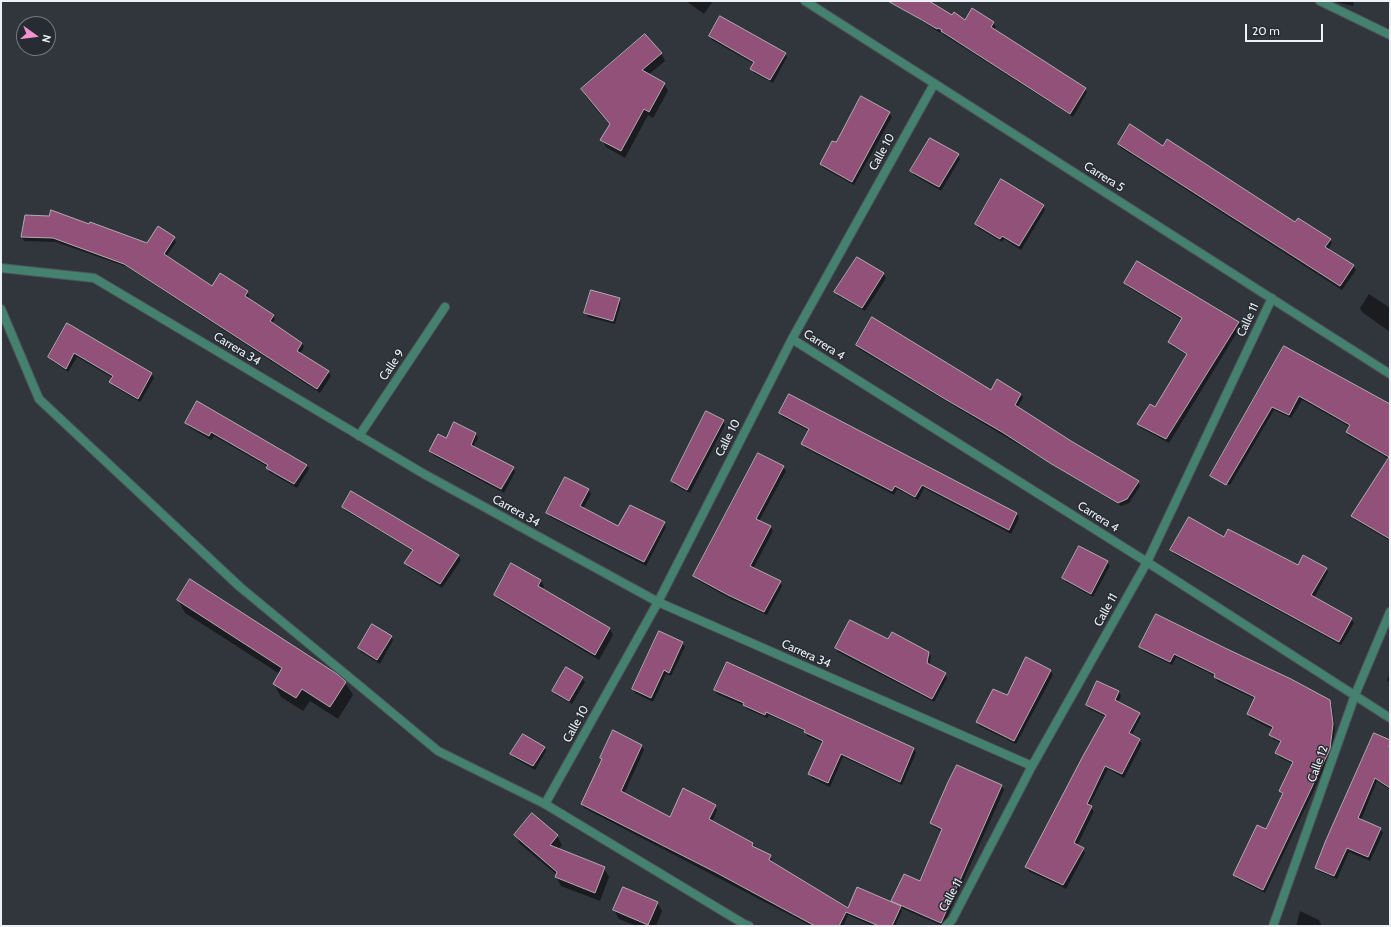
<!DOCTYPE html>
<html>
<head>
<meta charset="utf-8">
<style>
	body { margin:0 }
	#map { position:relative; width:1391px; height:927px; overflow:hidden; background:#31363d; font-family:Cabin,sans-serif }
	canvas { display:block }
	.frame { position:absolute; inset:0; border:2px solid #edf1f5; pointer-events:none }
	.north { position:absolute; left:16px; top:16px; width:40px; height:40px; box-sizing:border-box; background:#272c33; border:1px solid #767b81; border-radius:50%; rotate:104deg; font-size:11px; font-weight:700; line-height:16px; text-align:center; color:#edf1f5 }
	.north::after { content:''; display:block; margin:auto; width:14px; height:18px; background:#f590d1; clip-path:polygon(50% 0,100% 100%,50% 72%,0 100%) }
	.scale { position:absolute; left:1245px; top:24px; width:78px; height:18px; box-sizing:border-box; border:2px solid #edf1f5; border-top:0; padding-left:5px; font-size:12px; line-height:14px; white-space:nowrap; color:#edf1f5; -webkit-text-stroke:3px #272c33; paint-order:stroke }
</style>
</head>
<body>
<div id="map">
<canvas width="1391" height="927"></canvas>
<div class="frame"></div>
<div class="north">N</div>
<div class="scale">20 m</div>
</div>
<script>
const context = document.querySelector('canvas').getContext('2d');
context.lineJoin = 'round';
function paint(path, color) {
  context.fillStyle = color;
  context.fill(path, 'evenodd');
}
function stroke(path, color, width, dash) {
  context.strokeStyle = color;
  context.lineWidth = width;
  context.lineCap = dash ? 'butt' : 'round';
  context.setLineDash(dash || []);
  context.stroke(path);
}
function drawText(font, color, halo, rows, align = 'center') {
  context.font = font + ' Cabin,sans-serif';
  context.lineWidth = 3;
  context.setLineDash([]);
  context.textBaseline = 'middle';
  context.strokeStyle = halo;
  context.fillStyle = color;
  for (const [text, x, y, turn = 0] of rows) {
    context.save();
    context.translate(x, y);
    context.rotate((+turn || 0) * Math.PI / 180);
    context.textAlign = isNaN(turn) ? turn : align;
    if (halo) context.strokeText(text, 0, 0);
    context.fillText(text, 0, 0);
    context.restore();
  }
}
paint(new Path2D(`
	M 686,1 L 713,1 L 704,14 Z
	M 892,1 L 928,1 L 947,13 L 966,21 L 993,23 L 996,27 L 994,30 L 1085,88 L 1087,92 L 1073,117 L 944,35 L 941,30 L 940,33 Z
	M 1331,1 L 1354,1 L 1353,6 Z
	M 710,36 L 785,53 L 787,57 L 773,83 L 754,73 L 752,69 L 754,64 L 712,40 Z
	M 661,53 L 665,61 L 648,75 L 664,84 L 668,91 L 653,118 L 648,115 L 625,158 L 606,147 L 602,140 L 610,125 L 586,97 L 582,90 Z
	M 889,113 L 892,117 L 854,185 L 823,168 L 821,164 Z
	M 1119,144 L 1164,147 L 1296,223 L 1330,239 L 1332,243 L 1328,250 L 1353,266 L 1356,270 L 1342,290 L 1121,148 Z
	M 958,155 L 960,159 L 941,191 L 914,175 L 911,171 Z
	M 1043,206 L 1045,210 L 1021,250 L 1004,239 L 1002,242 L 978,228 L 976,224 Z
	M 26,216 L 147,244 L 174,238 L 176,242 L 166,257 L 212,288 L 247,292 L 249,296 L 248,299 L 273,315 L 275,319 L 272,324 L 302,343 L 304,347 L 300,354 L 328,372 L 331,376 L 320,393 L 127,267 L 56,242 L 24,241 L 22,237 Z
	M 883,274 L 886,278 L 865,311 L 838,296 L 835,292 Z
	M 1125,283 L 1239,322 L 1241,326 L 1169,443 L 1141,428 L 1138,424 L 1155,408 L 1187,355 L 1171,346 L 1169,342 L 1182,320 L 1128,287 Z
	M 1369,294 L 1390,308 L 1390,332 L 1362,312 L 1360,308 Z
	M 619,299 L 621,303 L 615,324 L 588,317 L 586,313 Z
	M 67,325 L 152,374 L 154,378 L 140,402 L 113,386 L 111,382 L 113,378 L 77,357 L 68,372 L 52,361 L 49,357 Z
	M 857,345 L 991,391 L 1021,394 L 1023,398 L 1017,408 L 1071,442 L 1138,482 L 1140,486 L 1129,503 L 1121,506 L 859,349 Z
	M 1284,347 L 1339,376 L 1390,405 L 1390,541 L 1355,520 L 1353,516 L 1389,459 L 1349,436 L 1347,432 L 1350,427 L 1302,400 L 1291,418 L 1274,410 L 1230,485 L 1215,476 Z
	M 780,413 L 1017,514 L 1019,518 L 1011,534 L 924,488 L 918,500 L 897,489 L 894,495 L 805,448 L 802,444 L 809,431 L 782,417 Z
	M 723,421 L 725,425 L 690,493 L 674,485 L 672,481 Z
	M 186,423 L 307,465 L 309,469 L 297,488 L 269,472 L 268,467 L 214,436 L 211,440 L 189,427 Z
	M 454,424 L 476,434 L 478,438 L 473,447 L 513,468 L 500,491 L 433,455 L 430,451 L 446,439 Z
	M 783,467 L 786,471 L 759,521 L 771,527 L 773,531 L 753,569 L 780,582 L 782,586 L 767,615 L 731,599 L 697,580 L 694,576 Z
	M 514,469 L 515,472 L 504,493 L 501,491 Z
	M 566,478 L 589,490 L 591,494 L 583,509 L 619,528 L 664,523 L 666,527 L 646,566 L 550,517 L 547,513 Z
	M 352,493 L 459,556 L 461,560 L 442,588 L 408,567 L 406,563 L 413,551 L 346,511 L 343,507 Z
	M 1224,538 L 1298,566 L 1326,568 L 1328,572 L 1314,598 L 1351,619 L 1354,623 L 1341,645 L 1174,554 L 1171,550 Z
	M 1107,562 L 1110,566 L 1093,597 L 1066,582 L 1063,578 Z
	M 511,565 L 541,581 L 544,586 L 542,590 L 610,629 L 613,635 L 599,660 L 499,600 L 496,595 Z
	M 178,600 L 345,682 L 353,695 L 338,719 L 310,701 L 303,711 L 281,697 L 274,684 L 280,674 L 185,613 Z
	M 1156,616 L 1329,701 L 1332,705 L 1335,729 L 1331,754 L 1265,893 L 1237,879 L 1234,875 L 1266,831 L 1283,796 L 1280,791 L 1293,764 L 1279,757 L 1277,753 L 1281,743 L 1273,739 L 1271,735 L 1273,730 L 1250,718 L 1248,714 L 1255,699 L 1217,681 L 1215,676 L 1176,657 L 1172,665 L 1143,651 L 1140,647 Z
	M 851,621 L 889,641 L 929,653 L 931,657 L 929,666 L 945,674 L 947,678 L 934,702 L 838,652 L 836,648 Z
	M 391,636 L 393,640 L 380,664 L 361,652 L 359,648 Z
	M 682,643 L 685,647 L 671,676 L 666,674 L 653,702 L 635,693 L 633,689 Z
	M 566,669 L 582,678 L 585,682 L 572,704 L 556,695 L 554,691 Z
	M 1051,671 L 1053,675 L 1016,744 L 979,726 L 977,722 L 1007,697 Z
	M 1390,672 L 1390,684 L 1387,680 Z
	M 715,690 L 914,749 L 916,753 L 902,785 L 843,757 L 830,787 L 812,778 L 809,774 L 823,743 L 807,736 L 806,732 L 769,715 L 767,718 L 747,709 L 745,706 L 717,694 Z
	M 1119,692 L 1121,696 L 1118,703 L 1139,713 L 1141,717 L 1131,736 L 1139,740 L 1142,744 L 1124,778 L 1108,769 L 1089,806 L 1094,811 L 1077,846 L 1083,849 L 1085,853 L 1066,889 L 1028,871 L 1026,867 L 1106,717 L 1089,709 L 1087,705 Z
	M 1375,734 L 1390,741 L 1390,790 L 1377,781 L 1361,820 L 1380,829 L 1383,833 L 1370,861 L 1349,852 L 1337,879 L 1318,871 L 1316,867 Z
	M 642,746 L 644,750 L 624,794 L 670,818 L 715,806 L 717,810 L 712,822 L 753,844 L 755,848 L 770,856 L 772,860 L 771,863 L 848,909 L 894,904 L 892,901 L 920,882 L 942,831 L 934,827 L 931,823 L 1002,786 L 1004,790 L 943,926 L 901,908 L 902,911 L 895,926 L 873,926 L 848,915 L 843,926 L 811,926 L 584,808 L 582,804 Z
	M 544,747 L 546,751 L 535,770 L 514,758 L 511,754 Z
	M 532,815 L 557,836 L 562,845 L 558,850 L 604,868 L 609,877 L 600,901 L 561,886 L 556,877 L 557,875 L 520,844 L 515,835 Z
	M 657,902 L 662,911 L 656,926 L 637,926 L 619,919 L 614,910 Z
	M 1300,911 L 1319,920 L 1321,924 L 1321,926 L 1296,926 Z`), '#0007');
const building = new Path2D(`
	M 888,1 L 929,1 L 952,15 L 954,12 L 965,20 L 972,8 L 994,22 L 991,27 L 1086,88 L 1070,114 L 941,31 L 942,30 L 938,28 L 937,29 L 922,20 Z
	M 720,16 L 786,53 L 770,80 L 750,69 L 754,62 L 709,36 Z
	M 645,34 L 662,53 L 642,70 L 665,83 L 649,112 L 644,109 L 621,151 L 600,140 L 610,124 L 581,89 Z
	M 861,96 L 890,112 L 852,182 L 820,164 L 832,141 L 836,142 Z
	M 1130,124 L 1163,146 L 1167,139 L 1295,222 L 1298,218 L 1331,239 L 1325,247 L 1354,265 L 1340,286 L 1118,144 Z
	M 930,138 L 959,154 L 939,187 L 910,171 Z
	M 1001,179 L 1044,205 L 1019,246 L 1002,236 L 1000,239 L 975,224 Z
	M 51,210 L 89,224 L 90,222 L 147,243 L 158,226 L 175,237 L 164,254 L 212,286 L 220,273 L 248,291 L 245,296 L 274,315 L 270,321 L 302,343 L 297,351 L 329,371 L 317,389 L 124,264 L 53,238 L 21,237 L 25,215 L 49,216 Z
	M 857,257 L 884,273 L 862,308 L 834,292 Z
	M 1137,261 L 1239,322 L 1166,439 L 1137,424 L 1150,404 L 1155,407 L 1187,354 L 1168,342 L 1182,318 L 1124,283 Z
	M 591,290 L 620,298 L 613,321 L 584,313 Z
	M 872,317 L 991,390 L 997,379 L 1021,394 L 1015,405 L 1071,441 L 1139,481 L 1127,499 L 1118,503 L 1050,463 L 1002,432 L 945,399 L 856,345 Z
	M 67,323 L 152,373 L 138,399 L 109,382 L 113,376 L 74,353 L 66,369 L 48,357 Z
	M 1284,346 L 1390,404 L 1390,539 L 1351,516 L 1389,457 L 1346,432 L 1350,425 L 1299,396 L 1289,415 L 1272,407 L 1226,485 L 1210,476 Z
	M 789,394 L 1017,513 L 1009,530 L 922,485 L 915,497 L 895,486 L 892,491 L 801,444 L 809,429 L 779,413 Z
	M 197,401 L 307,465 L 294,484 L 266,468 L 268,465 L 211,432 L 209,436 L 185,423 Z
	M 706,411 L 724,420 L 687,490 L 671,481 Z
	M 454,422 L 476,433 L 471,445 L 514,467 L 501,489 L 429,451 L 438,434 L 446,438 Z
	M 758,453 L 784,466 L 756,519 L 771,526 L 750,566 L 781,581 L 764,612 L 728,595 L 693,576 Z
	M 565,477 L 589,489 L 580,506 L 618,526 L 630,505 L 665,522 L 644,562 L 546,513 Z
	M 351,491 L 459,555 L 440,584 L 404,563 L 413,550 L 342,507 Z
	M 1189,517 L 1224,537 L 1228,529 L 1298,565 L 1303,555 L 1327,568 L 1311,595 L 1352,618 L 1339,642 L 1170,550 Z
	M 1079,546 L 1108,561 L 1091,594 L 1062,578 Z
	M 511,563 L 541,580 L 538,586 L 610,628 L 595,655 L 494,595 Z
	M 190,579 L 337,674 L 346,682 L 330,707 L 302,689 L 296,698 L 273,684 L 282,668 L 177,600 Z
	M 1156,614 L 1227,649 L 1291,679 L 1330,700 L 1333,724 L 1330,749 L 1263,890 L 1233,875 L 1257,825 L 1266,829 L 1283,793 L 1279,791 L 1293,762 L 1275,753 L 1281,741 L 1269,735 L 1273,727 L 1247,714 L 1255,697 L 1214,677 L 1215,674 L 1174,654 L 1170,662 L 1139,647 Z
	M 850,620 L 888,639 L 892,632 L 929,652 L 927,663 L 946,673 L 932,699 L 835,648 Z
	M 372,624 L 392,636 L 377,660 L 358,648 Z
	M 659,631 L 683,642 L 669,673 L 664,670 L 651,698 L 632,689 Z
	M 1026,657 L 1051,670 L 1014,741 L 976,722 L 993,689 L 1007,695 Z
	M 727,662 L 914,748 L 900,782 L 841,754 L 828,783 L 808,774 L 823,741 L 804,732 L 805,730 L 766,712 L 765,715 L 743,705 L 744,703 L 714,690 Z
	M 566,667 L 583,677 L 569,701 L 552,691 Z
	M 1097,681 L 1119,691 L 1115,700 L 1140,713 L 1129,733 L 1140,739 L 1122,774 L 1105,766 L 1087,804 L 1092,806 L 1074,843 L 1084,848 L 1063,885 L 1025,867 L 1083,756 L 1106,715 L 1086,705 Z
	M 613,730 L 642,745 L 621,791 L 670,817 L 683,788 L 716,805 L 709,819 L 753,843 L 752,846 L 771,855 L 769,860 L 848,908 L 857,887 L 901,906 L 892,926 L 879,926 L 846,912 L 839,926 L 815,926 L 717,873 L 581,804 L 602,759 L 600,758 Z
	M 1374,733 L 1390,740 L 1389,747 L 1390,748 L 1390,788 L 1375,778 L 1358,818 L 1381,828 L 1368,857 L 1347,848 L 1334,876 L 1315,868 L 1326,840 Z
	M 523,734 L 545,747 L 533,766 L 510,754 Z
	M 957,765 L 1002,785 L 941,923 L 891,901 L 904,874 L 920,881 L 942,829 L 930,823 L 948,782 Z
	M 532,813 L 558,835 L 550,845 L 605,867 L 595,893 L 555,877 L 557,872 L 514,835 Z
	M 623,887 L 658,902 L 648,925 L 613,910 Z`);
paint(building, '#915178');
stroke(building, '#b4aab0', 1);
const minor = new Path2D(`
	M 805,1 L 1390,374
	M 1320,1 L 1390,35
	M 1,268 L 94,278 L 424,474 L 658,602 L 1032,766
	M 1,309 L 39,399 L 240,587 L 355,682 L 438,751 L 545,804 L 744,924 L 749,926
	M 792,339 L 1147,562 L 1390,718
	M 359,436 L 445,307
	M 545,804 L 658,602 L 792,339 L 934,84
	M 946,926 L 952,920 L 1032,766 L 1147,562 L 1272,298
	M 1273,926 L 1355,695 L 1390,612`);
stroke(minor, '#4f545a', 10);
stroke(minor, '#44816f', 8);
drawText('12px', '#edf1f5', '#272c33', [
	["Calle 10",882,152,-61],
	["Carrera 5",1104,177,32],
	["Calle 11",1248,320,-65],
	["Carrera 4",824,345,32],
	["Carrera 34",237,349,31],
	["Calle 9",392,365,-56],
	["Calle 10",728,438,-63],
	["Carrera 34",516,511,29],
	["Carrera 4",1098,517,32],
	["Calle 11",1106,610,-61],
	["Carrera 34",806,654,24],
	["Calle 10",576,724,-61],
	["Calle 12",1318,764,-70],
	["Calle 11",951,895,-61]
]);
</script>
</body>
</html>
